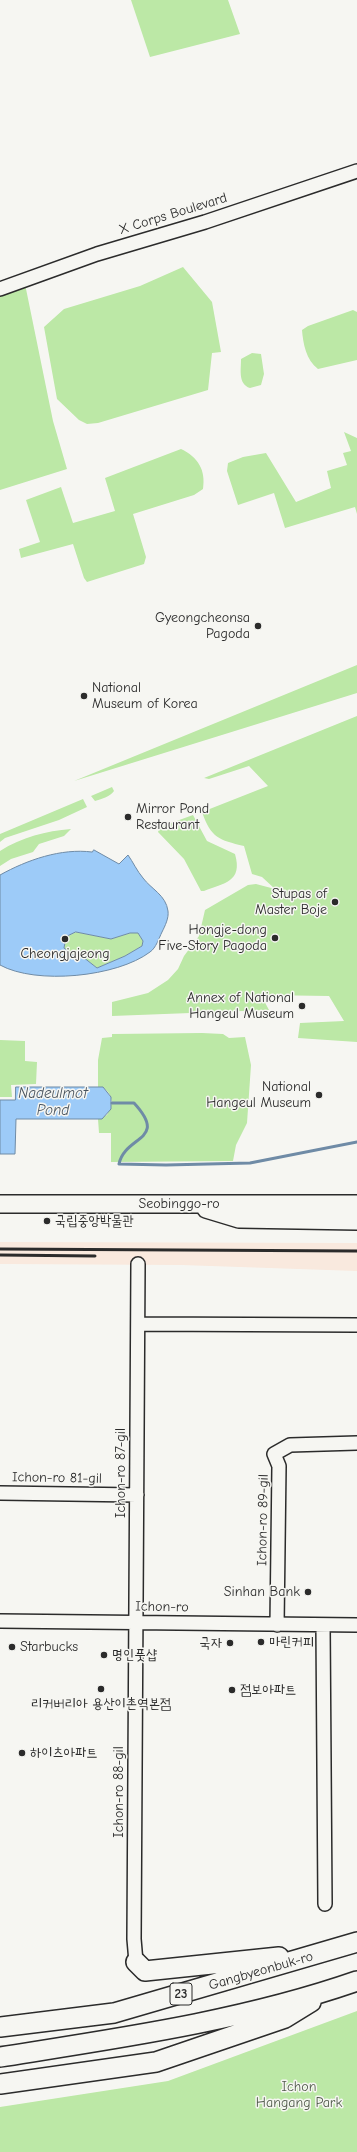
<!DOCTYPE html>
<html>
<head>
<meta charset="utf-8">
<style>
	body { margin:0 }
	canvas { display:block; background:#f6f6f2 }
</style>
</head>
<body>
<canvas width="357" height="2152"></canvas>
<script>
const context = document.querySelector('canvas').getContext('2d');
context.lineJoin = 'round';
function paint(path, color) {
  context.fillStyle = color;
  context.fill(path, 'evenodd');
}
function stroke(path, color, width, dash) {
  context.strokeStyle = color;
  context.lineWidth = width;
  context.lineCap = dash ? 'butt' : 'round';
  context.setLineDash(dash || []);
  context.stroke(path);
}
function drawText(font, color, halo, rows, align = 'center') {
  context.font = font + ' "Comic Neue","Poor Story",sans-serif';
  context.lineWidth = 3;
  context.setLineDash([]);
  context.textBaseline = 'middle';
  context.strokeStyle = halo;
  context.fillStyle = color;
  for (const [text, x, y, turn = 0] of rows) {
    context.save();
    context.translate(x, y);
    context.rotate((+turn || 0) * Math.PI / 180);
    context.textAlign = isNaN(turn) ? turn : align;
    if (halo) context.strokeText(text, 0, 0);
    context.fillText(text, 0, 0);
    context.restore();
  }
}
paint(new Path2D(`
	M 0,1242 L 357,1243 L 357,1271 L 181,1265 L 0,1264 Z`), '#f9e9de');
paint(new Path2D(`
	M 131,0 L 228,0 L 240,34 L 150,57 Z
	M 183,267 L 212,302 L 221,352 L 212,353 L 208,390 L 98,423 L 87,424 L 79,420 L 57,399 L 44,327 L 64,309 L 140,286 Z
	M 25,284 L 53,421 L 67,469 L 0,490 L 0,293 Z
	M 353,310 L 357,312 L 357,360 L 318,369 C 306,360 303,343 302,330 L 308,326 Z
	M 252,353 L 261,354 L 264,374 L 261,385 L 250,388 C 238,384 241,370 241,359 Z
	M 344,432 L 357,438 L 357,514 L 355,507 L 285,528 L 274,493 L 238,505 L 227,471 L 228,463 L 243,457 L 266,453 L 296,502 L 331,488 L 327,471 L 347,465 L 343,453 L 351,451 Z
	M 181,449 C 198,457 206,470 203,489 L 194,495 L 133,514 L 146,557 L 144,564 L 87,582 L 84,578 L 73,544 L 21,558 L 19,549 L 40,542 L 26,500 L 61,487 L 73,523 L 115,511 L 105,478 Z
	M 357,665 L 357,693 L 74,781 Z
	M 357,716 L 357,1042 L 298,1038 L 300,1023 L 344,1021 L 329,996 L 261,995 L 269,1010 L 112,1016 L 112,1002 L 148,993 L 168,980 L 178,969 L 184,956 L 199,936 L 205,910 L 248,885 L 256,884 L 275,889 L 262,877 L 252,874 L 244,846 C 219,840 211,838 202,812 L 268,786 L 249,766 L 209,779 L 204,778 Z
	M 112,787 L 114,791 C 110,797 101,799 95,801 L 91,796 Z
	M 83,799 L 87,807 L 59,820 L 5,838 L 0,842 L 0,834 Z
	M 193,815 L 207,841 L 235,854 C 243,882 224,883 204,891 L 201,891 L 184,859 L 158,832 L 160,827 Z
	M 71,829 L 64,836 L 39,844 L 33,852 L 11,859 L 0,866 L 0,851 C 22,837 46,831 71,829 Z
	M 76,932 L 111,939 L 130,933 L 138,933 L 143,941 L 142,946 L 125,956 L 97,968 L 83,957 L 73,955 L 64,948 L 66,937 Z
	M 202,1033 L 223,1034 L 229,1038 L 245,1037 L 251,1065 L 247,1123 L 236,1145 L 233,1161 L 111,1162 L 111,1133 L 99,1133 L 98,1119 L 107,1115 L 112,1103 C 111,1094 107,1088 98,1087 L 98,1060 L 102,1038 L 112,1037 L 112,1034 Z
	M 0,1040 L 25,1041 L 25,1061 L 37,1062 L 36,1084 L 11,1085 L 12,1097 L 0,1097 Z
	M 357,2011 L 357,2152 L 0,2152 L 0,2107 L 168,2081 Z`), '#bce8a6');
const water = new Path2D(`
	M 94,850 L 119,864 L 128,855 C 133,862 137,871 143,878 C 151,889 166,895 168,911 C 169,918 165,926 162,932 C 159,938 156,948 150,952 C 117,977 36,985 0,965 L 0,875 C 27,860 61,848 92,852 ZM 76,932 L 111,939 L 130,933 L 138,933 L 143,941 L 142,946 L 125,956 L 97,968 L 83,957 L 73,955 L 64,948 L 66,937 Z
	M 16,1087 L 103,1087 L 111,1097 L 111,1109 L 102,1119 L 16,1119 L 15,1154 L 0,1154 L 0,1100 L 15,1100 Z`);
paint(water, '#9dcbf8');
stroke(water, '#6f8ba6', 1);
stroke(new Path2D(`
	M 112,1103 L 134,1103 C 169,1141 125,1135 119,1164 L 166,1165 L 250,1163 L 357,1142`), '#6f8ba6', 3);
const minor = new Path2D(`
	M 0,289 L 97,254 L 205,222 L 357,171
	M 138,1324 L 357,1325
	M 0,1493 L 137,1495
	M 0,1621 L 357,1625
	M 277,1625 L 279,1466 L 274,1454 L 290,1445 L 357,1443
	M 323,1625 L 325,1904
	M 136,1962 L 134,1939 L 138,1264`);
const major = new Path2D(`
	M 0,1204 L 357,1204
	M 206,1209 L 239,1219 L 357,1221`);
const highway = new Path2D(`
	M 136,1962 L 145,1971 L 279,1957
	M 0,2027 L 114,2013 L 357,1942
	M 0,2057 C 120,2038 242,2021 357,1981
	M 0,2084 L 156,2062 L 285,2018 L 311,2002`);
stroke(minor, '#2b2b2b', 16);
stroke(major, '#2b2b2b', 20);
stroke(highway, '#2b2b2b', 22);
stroke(minor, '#f6f6f2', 13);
stroke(major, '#f6f6f2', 17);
stroke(highway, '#f6f6f2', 19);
stroke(new Path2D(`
	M 0,1249 L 357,1251
	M 0,1255 L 95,1256`), '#2b2b2b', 3);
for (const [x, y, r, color] of [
	[258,626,4,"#2b2b2b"],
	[84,696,4,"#2b2b2b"],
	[128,817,4,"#2b2b2b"],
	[335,902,4,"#2b2b2b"],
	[275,938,4,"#2b2b2b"],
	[65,939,4,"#2b2b2b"],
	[302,1006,4,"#2b2b2b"],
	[319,1095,4,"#2b2b2b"],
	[47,1221,4,"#2b2b2b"],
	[308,1592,4,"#2b2b2b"],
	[261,1642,4,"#2b2b2b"],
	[230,1643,4,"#2b2b2b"],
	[12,1647,4,"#2b2b2b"],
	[104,1655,4,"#2b2b2b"],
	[101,1689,4,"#2b2b2b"],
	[232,1690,4,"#2b2b2b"],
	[22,1753,4,"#2b2b2b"]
]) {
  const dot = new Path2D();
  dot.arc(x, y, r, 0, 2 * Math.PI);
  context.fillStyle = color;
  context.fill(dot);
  stroke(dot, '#f6f6f2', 1.5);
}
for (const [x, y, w] of [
	[181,1994,22]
]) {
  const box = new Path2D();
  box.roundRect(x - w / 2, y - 11, w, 22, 3);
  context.fillStyle = '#f6f6f2';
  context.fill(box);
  stroke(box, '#2b2b2b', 1);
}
drawText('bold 13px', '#2b2b2b', null, [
	["23",181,1994]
]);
drawText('14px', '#2b2b2b', '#f6f6f2', [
	["X Corps Boulevard",173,214,-17],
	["Seobinggo-ro",179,1204],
	["Ichon-ro 87-gil",121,1473,-90],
	["Ichon-ro 81-gil",57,1478,1],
	["Ichon-ro 89-gil",263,1520,-89],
	["Ichon-ro",162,1607,1],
	["Ichon-ro 88-gil",119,1792,-90],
	["Gangbyeonbuk-ro",261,1971,-16]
]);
drawText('14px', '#2b2b2b', '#f6f6f2', [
	["Gyeongcheonsa",250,618,"right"],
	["Pagoda",250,634,"right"],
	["National",92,688],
	["Museum of Korea",92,704],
	["Mirror Pond",136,809],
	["Restaurant",136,825],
	["Stupas of",327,894,"right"],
	["Master Boje",327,910,"right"],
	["Hongje-dong",267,930,"right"],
	["Five-Story Pagoda",267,946,"right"],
	["Cheongjajeong",65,954,"center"],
	["Annex of National",294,998,"right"],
	["Hangeul Museum",294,1014,"right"],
	["National",311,1087,"right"],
	["Hangeul Museum",311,1103,"right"],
	["국립중앙박물관",55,1221],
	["Sinhan Bank",300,1592,"right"],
	["마린커피",269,1642],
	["국자",222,1643,"right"],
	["Starbucks",20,1647],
	["명인풋샵",112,1655],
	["점보아파트",240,1690],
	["리커버리아 용산이촌역본점",101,1704,"center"],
	["하이츠아파트",30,1753]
], 'left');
drawText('14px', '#4f5a4a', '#f6f6f2', [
	["Ichon",299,2087],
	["Hangang Park",299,2103]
]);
drawText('italic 15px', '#48535e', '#f6f6f2', [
	["Nadeulmot",53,1094],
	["Pond",53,1111]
]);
</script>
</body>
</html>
